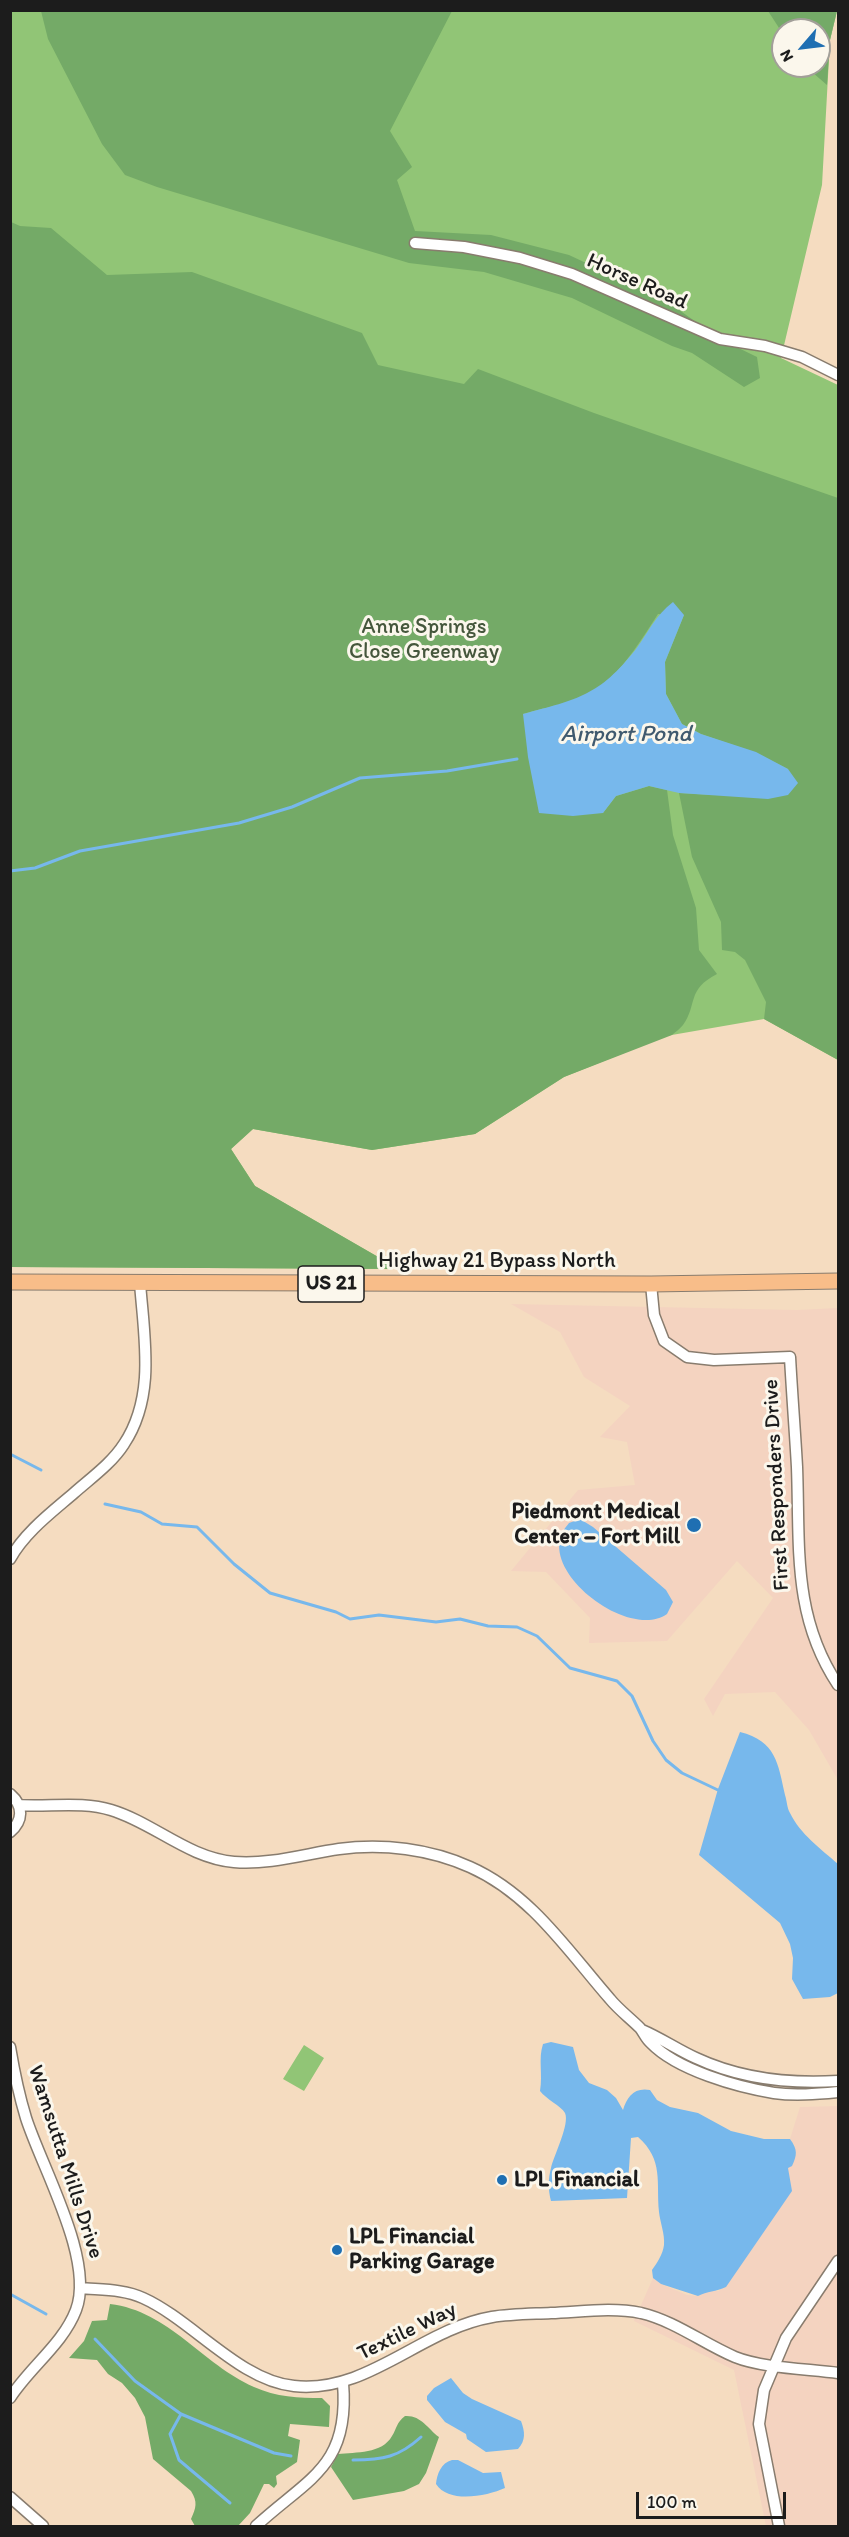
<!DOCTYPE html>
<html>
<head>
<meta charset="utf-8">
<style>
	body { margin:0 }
	#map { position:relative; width:849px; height:2537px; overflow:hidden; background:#f5dcc0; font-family:Itim,sans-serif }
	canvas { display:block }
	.frame { position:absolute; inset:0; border:12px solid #1c1c1c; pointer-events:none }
	.north { position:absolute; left:771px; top:18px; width:60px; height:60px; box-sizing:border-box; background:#fbf7ec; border:2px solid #a29f99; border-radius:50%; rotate:242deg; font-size:16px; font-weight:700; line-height:24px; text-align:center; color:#1c1c1c }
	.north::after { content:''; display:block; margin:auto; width:21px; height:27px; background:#1f6fb2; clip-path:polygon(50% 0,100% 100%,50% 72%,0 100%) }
	.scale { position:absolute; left:636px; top:2492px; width:150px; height:27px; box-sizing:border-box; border:3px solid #1c1c1c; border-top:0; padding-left:8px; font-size:18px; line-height:21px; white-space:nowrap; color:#1c1c1c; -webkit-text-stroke:4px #fbf7ec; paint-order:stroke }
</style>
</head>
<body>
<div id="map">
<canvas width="849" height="2537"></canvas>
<div class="frame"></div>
<div class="north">N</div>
<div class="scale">100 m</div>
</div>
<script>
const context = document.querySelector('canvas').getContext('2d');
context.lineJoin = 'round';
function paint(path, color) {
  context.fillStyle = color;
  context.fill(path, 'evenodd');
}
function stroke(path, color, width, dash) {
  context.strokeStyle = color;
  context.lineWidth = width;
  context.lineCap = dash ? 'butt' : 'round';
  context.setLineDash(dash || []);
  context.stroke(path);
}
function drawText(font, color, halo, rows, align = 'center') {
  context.font = font + ' Itim,sans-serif';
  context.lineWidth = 6;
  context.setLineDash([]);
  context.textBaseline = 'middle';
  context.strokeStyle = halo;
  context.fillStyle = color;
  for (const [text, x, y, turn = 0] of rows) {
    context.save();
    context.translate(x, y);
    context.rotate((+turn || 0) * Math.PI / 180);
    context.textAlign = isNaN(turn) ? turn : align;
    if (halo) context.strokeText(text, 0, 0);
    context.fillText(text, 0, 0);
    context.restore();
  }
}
paint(new Path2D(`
	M 511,1304 L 797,1310 L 838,1308 L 838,1780 L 809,1730 L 775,1692 L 725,1694 L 713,1716 L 704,1699 L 773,1598 L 737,1561 L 667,1641 L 589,1643 L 590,1618 L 546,1572 L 511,1571 L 578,1490 L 635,1485 L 627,1442 L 600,1437 L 630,1406 L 584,1377 L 560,1332 Z
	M 838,2106 L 838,2526 L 766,2526 L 734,2370 L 634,2321 L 653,2278 L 661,2284 L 687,2295 L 698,2296 L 708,2291 L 719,2291 L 788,2167 L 795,2146 L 790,2139 L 800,2107 Z`), '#f4d3c0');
paint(new Path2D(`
	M 11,11 L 837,11 L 830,40 L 822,185 L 781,358 L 838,385 L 838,1060 L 764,1019 L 666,1036 L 564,1077 L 475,1134 L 372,1150 L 253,1129 L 231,1149 L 255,1186 L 399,1269 L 11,1267 ZM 783,30 L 819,30 L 819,66 L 783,66 Z
	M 304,2045 L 324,2058 L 304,2091 L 283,2079 Z`), '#91c576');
paint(new Path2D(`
	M 41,11 L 452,11 L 390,131 L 412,167 L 397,180 L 415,231 L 491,235 L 569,255 L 665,300 L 720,339 L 757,357 L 760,378 L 744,387 L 692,353 L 672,346 L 572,298 L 484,272 L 409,263 L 157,187 L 125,175 L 102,144 L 48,39 Z
	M 768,11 L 837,11 L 830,40 L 827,85 L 805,66 L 819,66 L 819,30 L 783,30 L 783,34 Z
	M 11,222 L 20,226 L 51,228 L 107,275 L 192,272 L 362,333 L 378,365 L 464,384 L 478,369 L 594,413 L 838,498 L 838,1060 L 764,1019 L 766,1002 L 745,960 L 735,952 L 722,950 L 721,922 L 692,857 L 679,793 L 713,795 L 788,769 L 756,753 L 701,734 L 682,724 L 666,694 L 665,662 L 684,615 L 658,614 C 638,645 614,686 577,700 C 560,706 541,708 523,714 L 603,813 L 616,796 L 649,786 L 667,790 L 673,835 L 696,908 L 699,950 L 717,974 C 686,990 698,1004 683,1025 C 680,1029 675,1032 672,1035 L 564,1077 L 475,1134 L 372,1150 L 253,1129 L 231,1149 L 255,1186 L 399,1269 L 11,1267 Z
	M 110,2304 C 169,2311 202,2364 254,2387 C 276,2397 299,2398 322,2398 L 330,2406 L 329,2427 L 290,2424 L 288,2436 L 300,2440 L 297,2462 L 276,2476 L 277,2484 L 274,2488 L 269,2484 L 264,2484 L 250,2513 L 238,2526 L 195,2526 L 191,2519 C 196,2508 198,2502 191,2491 L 153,2459 L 145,2417 L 135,2398 L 122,2383 L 108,2374 L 97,2360 L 69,2358 L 84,2341 L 92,2321 L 107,2320 Z
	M 405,2416 C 421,2415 427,2428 439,2437 L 426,2473 L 419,2484 L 404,2491 L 353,2500 L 331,2467 L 338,2454 C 356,2452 382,2454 392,2436 C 397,2428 396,2423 405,2416 Z`), '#74aa67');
paint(new Path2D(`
	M 673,602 L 684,615 L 665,662 L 666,694 L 682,724 L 701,734 L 756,752 L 788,769 L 798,783 L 788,795 L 768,799 L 679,793 L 649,786 L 616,796 L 603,813 L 573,816 L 539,813 L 528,757 L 523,714 C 578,699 599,696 636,649 C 649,631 655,616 673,602 Z
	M 580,1519 L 593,1527 L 666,1590 L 673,1602 L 667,1614 C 632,1639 550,1581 560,1539 C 561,1533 565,1528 569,1523 Z
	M 740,1732 C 776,1741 778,1763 785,1795 C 787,1801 787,1808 790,1813 C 800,1834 821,1849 838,1864 L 838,1993 L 830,1997 L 803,1999 L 792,1979 L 793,1958 L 790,1944 L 780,1923 L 699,1855 L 718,1789 Z
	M 551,2042 L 573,2047 L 579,2070 L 589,2083 L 607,2090 L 616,2098 L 623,2110 C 627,2097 634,2087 650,2090 L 657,2100 L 670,2107 L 698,2113 L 731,2131 L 764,2139 L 790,2139 C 798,2150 797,2155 792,2166 L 788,2168 L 792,2191 L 726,2287 C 716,2292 707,2291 698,2296 L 661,2284 L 653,2278 L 652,2270 C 657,2263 663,2254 664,2245 C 665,2234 660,2222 659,2212 C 656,2182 664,2160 638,2137 L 631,2138 L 627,2198 L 551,2201 C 548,2190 548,2179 551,2168 C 554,2155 570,2124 565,2113 C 561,2106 546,2099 540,2091 C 543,2074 538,2059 543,2044 Z
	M 451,2378 L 463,2393 L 472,2399 L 521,2421 C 525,2432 526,2440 518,2449 L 486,2452 L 467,2439 L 466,2434 L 445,2422 L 427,2400 L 427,2396 L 434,2388 Z
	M 452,2460 L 458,2460 L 483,2473 L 501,2472 L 505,2488 C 487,2496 449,2504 436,2484 C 437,2474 441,2463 452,2460 Z`), '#77b8ec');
stroke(new Path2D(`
	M 10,871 L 35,868 L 80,851 L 239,823 L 292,807 L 360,778 L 447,771 L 517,759
	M 10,1454 L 41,1470
	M 105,1504 L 141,1512 L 162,1524 L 197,1527 L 234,1564 L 270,1593 L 336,1612 L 350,1619 L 379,1615 L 436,1622 L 460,1619 L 488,1626 L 517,1627 L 537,1636 L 570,1668 L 617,1681 L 632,1696 L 653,1741 L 666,1760 L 682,1773 L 720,1791
	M 10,2294 L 46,2314
	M 95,2339 L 135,2381 L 181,2414 L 274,2453 L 291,2456
	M 181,2414 L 170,2434 L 179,2460 L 230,2503
	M 353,2460 C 383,2460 399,2457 421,2437`), '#77b8ec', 3);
const street = new Path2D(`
	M 415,243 L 464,247 L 520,258 L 572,274 L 720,339 L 765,346 L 802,357 L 838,375
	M 651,1284 L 654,1315 L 664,1341 L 687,1357 L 714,1360 L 790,1357 C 792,1394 795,1431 797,1467 C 800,1546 792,1616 838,1685
	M 10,1559 C 25,1532 52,1512 74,1493 C 91,1478 112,1463 124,1444 C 156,1396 144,1337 140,1283
	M 10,1794 C 24,1806 23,1821 10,1832
	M 19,1805 C 49,1807 83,1801 111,1810 C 154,1823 188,1858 234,1862 C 269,1865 305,1854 339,1849 C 383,1843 430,1849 470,1867 C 531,1894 568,1951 610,1999 C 619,2010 630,2018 640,2028 C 644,2033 646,2039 651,2043 C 677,2070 737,2087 774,2093 C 795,2096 817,2094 838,2092
	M 642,2030 C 661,2038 678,2050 696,2058 C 741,2079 790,2084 838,2081
	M 10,2047 C 14,2071 19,2095 26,2118 C 42,2168 95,2260 76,2310 C 63,2344 30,2367 10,2398
	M 80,2288 C 101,2290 124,2289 143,2298 C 192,2320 240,2381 294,2386 C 368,2394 421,2329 492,2317 C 511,2314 531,2314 551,2313 C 580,2312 612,2307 641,2313 C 675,2321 704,2344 735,2357 C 762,2368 809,2369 838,2373
	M 10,2497 L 43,2526
	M 256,2526 C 308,2478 350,2467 343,2383
	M 779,2526 L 759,2424 L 764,2390 L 786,2338 L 838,2261`);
const primary = new Path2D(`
	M 10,1282 L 651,1284 L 838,1281`);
stroke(street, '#887c6e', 13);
stroke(primary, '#887c6e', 17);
stroke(street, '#fff', 10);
stroke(primary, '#f8bd89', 15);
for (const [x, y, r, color] of [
	[694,1525,8,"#1f6fb2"],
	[502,2180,6,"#1f6fb2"],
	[337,2250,6,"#1f6fb2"]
]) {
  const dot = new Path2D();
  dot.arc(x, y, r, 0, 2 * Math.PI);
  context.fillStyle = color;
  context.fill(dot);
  stroke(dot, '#fbf7ec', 2);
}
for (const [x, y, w] of [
	[331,1284,66]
]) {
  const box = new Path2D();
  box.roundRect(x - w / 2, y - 18, w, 36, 4.5);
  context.fillStyle = '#fbf7ec';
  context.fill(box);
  stroke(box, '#1c1c1c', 1.5);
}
drawText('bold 21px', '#1c1c1c', null, [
	["US 21",331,1284]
]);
drawText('22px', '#1c1c1c', '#fbf7ec', [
	["Horse Road",637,282,24],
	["Highway 21 Bypass North",497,1261],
	["First Responders Drive",777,1485,-93],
	["Wamsutta Mills Drive",65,2162,72],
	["Textile Way",407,2332,-26]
]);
drawText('22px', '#45573c', '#fbf7ec', [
	["Anne Springs",424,627],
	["Close Greenway",424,652]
]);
drawText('bold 22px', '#1c1c1c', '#fbf7ec', [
	["Piedmont Medical",680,1512,"right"],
	["Center – Fort Mill",680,1537,"right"],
	["LPL Financial",514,2180],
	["LPL Financial",349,2237],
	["Parking Garage",349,2262]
], 'left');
drawText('italic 24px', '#405a6f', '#fbf7ec', [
	["Airport Pond",626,735]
]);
</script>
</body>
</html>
